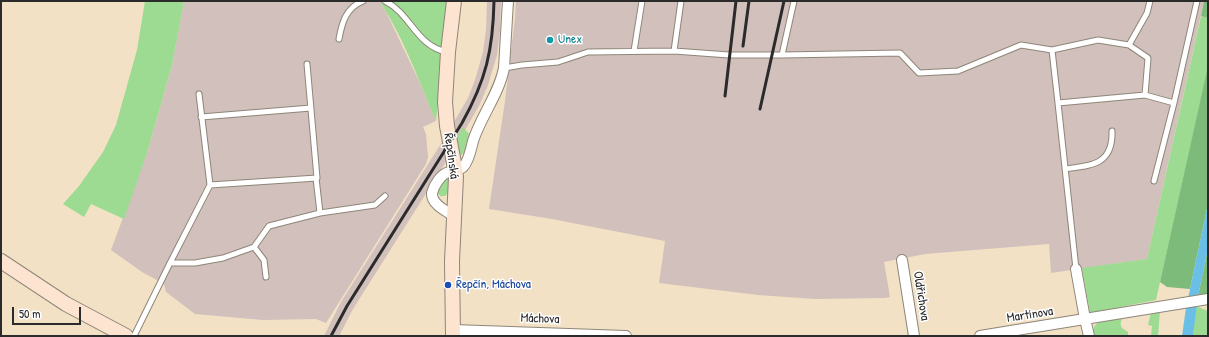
<!DOCTYPE html>
<html>
<head>
<meta charset="utf-8">
<style>
	body { margin:0 }
	#map { position:relative; width:1209px; height:337px; overflow:hidden; background:#f2e1c4; font-family:"Patrick Hand",sans-serif }
	canvas { display:block }
	.frame { position:absolute; inset:0; border:2px solid #2b2b2b; pointer-events:none }
	.scale { position:absolute; left:12px; top:307px; width:69px; height:18px; box-sizing:border-box; border:2px solid #2b2b2b; border-top:0; padding-left:5px; font-size:12px; line-height:14px; white-space:nowrap; color:#2b2b2b; -webkit-text-stroke:3px #fff; paint-order:stroke }
</style>
</head>
<body>
<div id="map">
<canvas width="1209" height="337"></canvas>
<div class="frame"></div>
<div class="scale">50 m</div>
</div>
<script>
const context = document.querySelector('canvas').getContext('2d');
context.lineJoin = 'round';
function paint(path, color) {
  context.fillStyle = color;
  context.fill(path, 'evenodd');
}
function stroke(path, color, width, dash) {
  context.strokeStyle = color;
  context.lineWidth = width;
  context.lineCap = dash ? 'butt' : 'round';
  context.setLineDash(dash || []);
  context.stroke(path);
}
function drawText(font, color, halo, rows, align = 'center') {
  context.font = font + ' "Patrick Hand",sans-serif';
  context.lineWidth = 3;
  context.setLineDash([]);
  context.textBaseline = 'middle';
  context.strokeStyle = halo;
  context.fillStyle = color;
  for (const [text, x, y, turn = 0] of rows) {
    context.save();
    context.translate(x, y);
    context.rotate((+turn || 0) * Math.PI / 180);
    context.textAlign = isNaN(turn) ? turn : align;
    if (halo) context.strokeText(text, 0, 0);
    context.fillText(text, 0, 0);
    context.restore();
  }
}
paint(new Path2D(`
	M 184,1 L 382,1 L 381,4 L 387,14 L 419,81 L 436,121 L 423,127 L 426,134 L 428,157 L 426,164 L 326,323 L 316,319 L 263,320 L 195,314 L 166,292 L 164,284 L 142,272 L 111,250 L 147,153 L 172,65 Z
	M 487,1 L 501,1 L 500,31 L 497,55 L 488,85 L 480,104 L 456,146 L 353,309 L 339,336 L 324,336 L 341,302 L 444,139 L 468,98 L 475,80 L 483,52 L 486,30 Z
	M 516,1 L 1204,1 L 1147,259 L 1051,273 L 1049,244 L 925,254 L 884,262 L 890,297 L 884,298 L 815,299 L 758,295 L 659,283 L 665,241 L 552,219 L 489,209 L 505,101 L 515,18 Z`), '#d1c0bc');
paint(new Path2D(`
	M 145,1 L 184,1 L 172,65 L 147,153 L 124,219 L 91,204 L 84,217 L 63,204 L 79,186 L 103,152 L 116,125 L 137,50 Z
	M 382,1 L 448,1 L 436,121 C 420,84 404,38 381,4 Z
	M 1201,16 L 1208,18 L 1208,68 L 1156,300 L 1090,313 L 1082,268 L 1147,259 Z
	M 463,127 L 469,134 L 464,153 L 461,155 L 459,154 L 456,139 Z
	M 447,178 C 450,183 450,193 445,196 L 440,196 L 437,192 L 439,185 Z
	M 1196,306 L 1208,311 L 1208,336 L 1193,336 Z
	M 1160,311 L 1158,336 L 1151,336 L 1152,326 L 1148,325 L 1151,312 Z
	M 1124,317 C 1120,321 1120,324 1122,328 L 1128,332 L 1128,336 L 1094,336 L 1093,330 C 1097,317 1112,318 1124,317 Z`), '#9cdb91');
paint(new Path2D(`
	M 1204,1 L 1208,1 L 1208,18 L 1201,16 Z
	M 1208,66 L 1208,204 L 1190,289 L 1167,287 L 1160,282 Z
	M 1208,249 L 1208,295 L 1198,296 Z`), '#7dbb7b');
paint(new Path2D(`
	M 1208,204 L 1208,249 L 1198,296 L 1193,336 L 1182,336 L 1186,308 Z`), '#6abfe6');
const lane = new Path2D(`
	M 385,1 C 411,14 416,46 447,52
	M 339,39 C 342,22 346,8 363,1
	M 1129,45 L 1147,13 L 1150,1
	M 1052,50 L 1058,103 L 1145,95 L 1174,103
	M 634,51 L 642,1
	M 674,51 L 681,1
	M 782,55 L 900,53 L 919,73 L 958,71 L 1021,45 L 1052,50 L 1098,40 L 1129,45 L 1148,58 L 1145,95
	M 504,68 L 522,65 L 558,62 L 588,52 L 674,51 L 729,55 L 782,55 L 794,1
	M 1058,103 L 1076,269
	M 201,117 L 311,108
	M 1065,169 C 1092,165 1113,165 1112,131
	M 1154,181 L 1174,103 L 1197,1
	M 210,185 L 317,178 L 307,64
	M 320,213 L 375,205 L 385,196
	M 254,247 L 264,260 L 266,277
	M 170,263 L 195,263 L 223,258 L 254,247 L 269,226 L 320,213 L 316,178
	M 134,336 L 170,263 L 210,185 L 199,94`);
const street = new Path2D(`
	M 454,216 C 446,211 431,204 432,193 C 434,185 441,174 449,172 C 453,170 459,170 463,167 C 469,161 471,149 473,141 C 481,116 499,94 504,68 L 508,1
	M 902,260 L 914,336
	M 1076,269 L 1085,319 L 1089,336
	M 453,330 L 626,336
	M 980,336 L 1208,299`);
const secondary = new Path2D(`
	M 1,261 L 66,304 L 126,336
	M 453,336 L 452,261 L 456,177 L 454,163 L 447,126 L 445,102 L 448,52 L 454,1`);
stroke(lane, '#8e8678', 7);
stroke(street, '#8e8678', 12);
stroke(secondary, '#8e8678', 16);
stroke(lane, '#fff', 5);
stroke(street, '#fff', 10);
stroke(secondary, '#fde4d1', 14);
stroke(new Path2D(`
	M 743,46 L 749,1
	M 725,96 L 736,1
	M 760,109 L 784,1
	M 331,336 L 347,306 L 462,123 C 486,80 493,50 494,1`), '#2b2b2b', 3);
for (const [x, y, r, color] of [
	[550,40,4,"#0f9aa8"],
	[448,285,4,"#1a4fb4"]
]) {
  const dot = new Path2D();
  dot.arc(x, y, r, 0, 2 * Math.PI);
  context.fillStyle = color;
  context.fill(dot);
  stroke(dot, '#fff', 1.5);
}
drawText('13px', '#0d838f', '#fff', [
	["Unex",558,40]
], 'left');
drawText('13px', '#2b2b2b', '#fff', [
	["Řepčínská",451,156,82],
	["Oldřichova",921,296,81],
	["Martinova",1030,315,-9],
	["Máchova",540,319,2]
]);
drawText('13px', '#164399', '#fff', [
	["Řepčín, Máchova",456,285]
], 'left');
</script>
</body>
</html>
